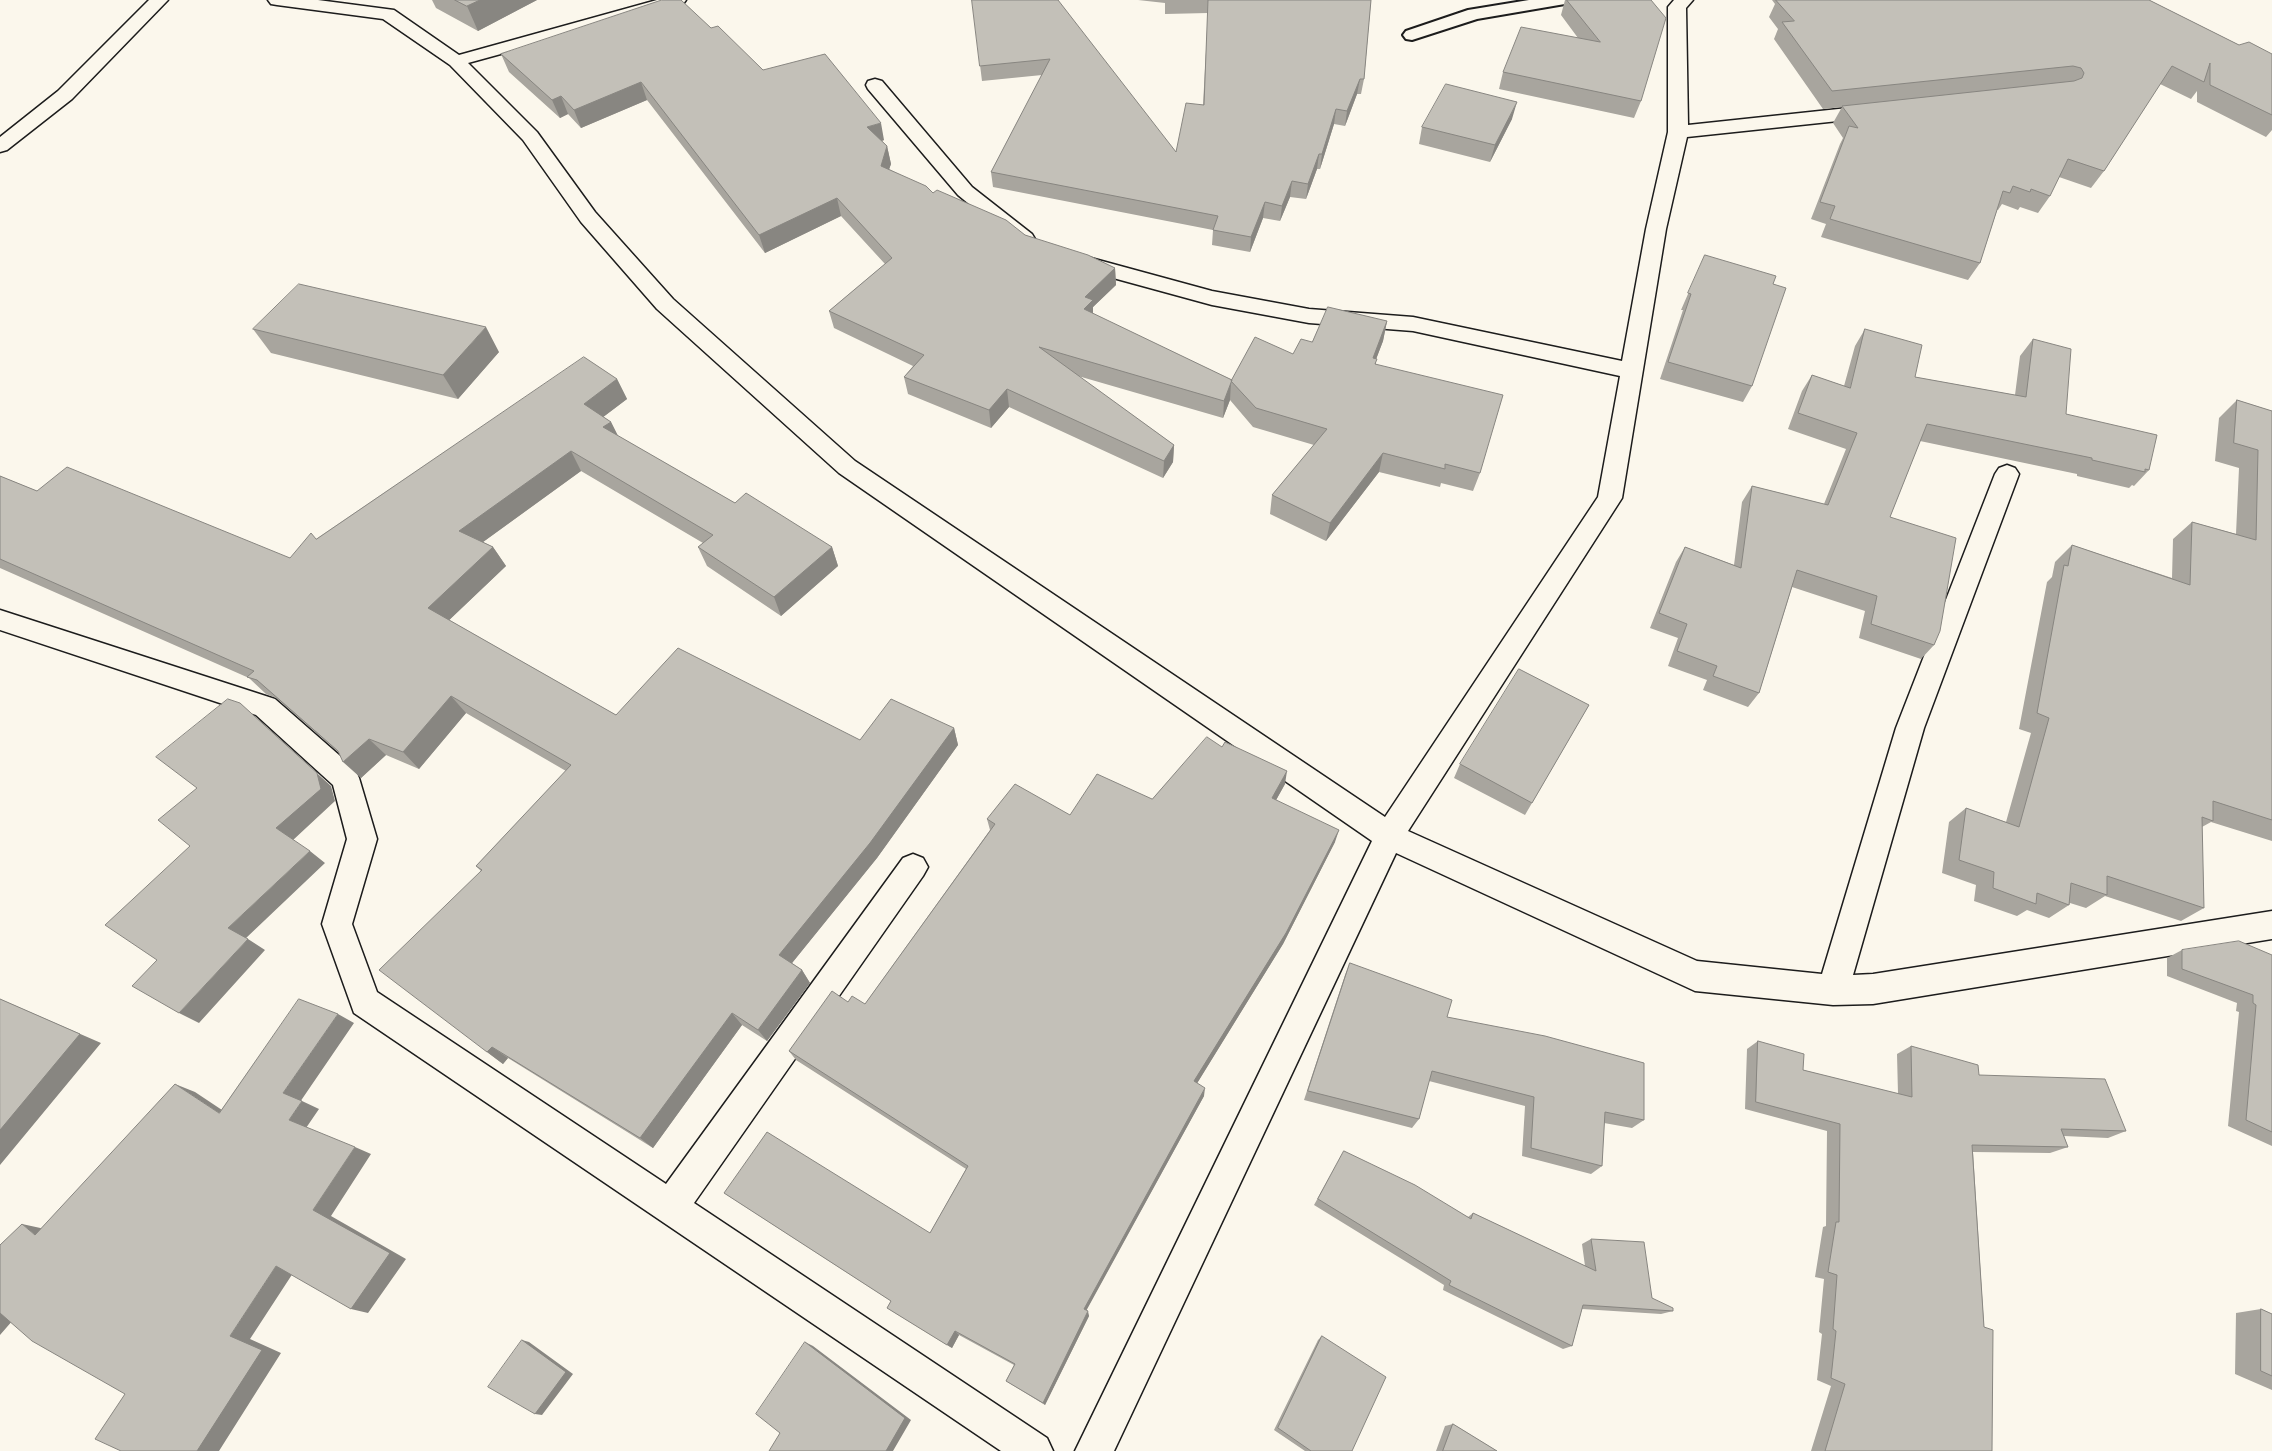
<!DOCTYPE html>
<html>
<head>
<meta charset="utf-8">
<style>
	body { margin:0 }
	canvas { display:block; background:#fbf7ec }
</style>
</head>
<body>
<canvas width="2272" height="1451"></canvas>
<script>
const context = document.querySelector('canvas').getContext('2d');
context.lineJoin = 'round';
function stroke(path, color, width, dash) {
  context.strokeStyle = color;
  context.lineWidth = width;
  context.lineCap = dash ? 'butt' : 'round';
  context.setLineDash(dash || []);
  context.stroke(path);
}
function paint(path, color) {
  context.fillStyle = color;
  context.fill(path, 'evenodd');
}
const service = new Path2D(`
	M 1529,0 L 1567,0 L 1565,4 L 1559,5 L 1477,19 L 1412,40 L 1406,39 L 1403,35 L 1406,31 L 1468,10 Z`);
const minor = new Path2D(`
	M 149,0 L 168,0 L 72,99 L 7,150 L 0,152 L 0,137 L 58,91 Z
	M 268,0 L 318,0 L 394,10 L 459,55 L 657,0 L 686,0 L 683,4 L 468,63 L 537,132 L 595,212 L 673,299 L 855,461 L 1385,817 L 1598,497 L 1620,376 L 1413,331 L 1309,323 L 1212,305 L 1073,267 L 1069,262 L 1073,257 L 1080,255 L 1212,291 L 1309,309 L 1413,317 L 1622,361 L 1646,229 L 1668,132 L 1668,7 L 1674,0 L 1693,0 L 1686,8 L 1688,125 L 1876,105 L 1883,107 L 1885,111 L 1883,115 L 1876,117 L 1687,137 L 1666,229 L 1622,498 L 1408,831 L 1697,961 L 1822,974 L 1896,728 L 1995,474 L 1999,468 L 2007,465 L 2015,468 L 2019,474 L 1924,728 L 1853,975 L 1873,974 L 2272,911 L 2272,939 L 1873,1004 L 1833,1005 L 1695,991 L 1396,853 L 1114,1451 L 1075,1451 L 1372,841 L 839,473 L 657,309 L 581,222 L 523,140 L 450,65 L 383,19 L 277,5 L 271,4 Z
	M 875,79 L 882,81 L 972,187 L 1032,234 L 1035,239 L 1032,244 L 1025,246 L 1018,244 L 958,195 L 868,89 L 866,85 L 868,81 Z
	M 0,610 L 275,699 L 355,769 L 359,778 L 377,839 L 352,924 L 377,992 L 666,1184 L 903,858 L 913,854 L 923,858 L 928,867 L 923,876 L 694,1203 L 1047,1438 L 1053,1451 L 1001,1451 L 354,1013 L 322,924 L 347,839 L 333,785 L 256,715 L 0,630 Z`);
stroke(service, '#1c1c1c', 4);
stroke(minor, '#1c1c1c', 3);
paint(service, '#fbf7ec');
paint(minor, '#fbf7ec');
paint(new Path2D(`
	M 432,0 L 537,0 L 478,31 L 436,8 Z
	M 972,0 L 1176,152 L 1203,105 L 1208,13 L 1165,14 L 1165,3 L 1138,0 L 1371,0 L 1364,79 L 1361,94 L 1357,94 L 1345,126 L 1334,124 L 1320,169 L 1317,169 L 1306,199 L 1290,197 L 1280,221 L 1263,218 L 1250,252 L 1212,245 L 1213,230 L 993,187 L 991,172 L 1042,75 L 982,81 Z
	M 1565,0 L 1651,0 L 1641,101 L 1634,118 L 1499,89 L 1503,72 L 1578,38 L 1561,15 Z
	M 1772,0 L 2149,0 L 2239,45 L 2272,54 L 2272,130 L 2266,137 L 2197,102 L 2197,91 L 2191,99 L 2160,84 L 2104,171 L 2091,188 L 2059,177 L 2050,196 L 2038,213 L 2020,207 L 2018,210 L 2002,204 L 1998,210 L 1997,210 L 1980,263 L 1968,280 L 1821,237 L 1826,224 L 1811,219 L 1840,144 L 1843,138 L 1833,123 L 1842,107 L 1823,109 L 1774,39 L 1778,29 L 1769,17 L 1775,4 Z
	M 711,28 L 763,70 L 884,140 L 882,141 L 887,146 L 891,164 L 889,169 L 933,193 L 1025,235 L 1115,268 L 1116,285 L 1093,307 L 1093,314 L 1232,380 L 1293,354 L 1312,342 L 1387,321 L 1383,341 L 1376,359 L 1376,364 L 1480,473 L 1473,491 L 1441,483 L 1440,487 L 1379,472 L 1326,541 L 1270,514 L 1272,495 L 1314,445 L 1253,427 L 1230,400 L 1223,418 L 1078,376 L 1174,445 L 1173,462 L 1163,478 L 1009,407 L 991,428 L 908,394 L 904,377 L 913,366 L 834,328 L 829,311 L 885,264 L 841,216 L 765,253 L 647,100 L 581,128 L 568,114 L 560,118 L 509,72 L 501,54 Z
	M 1512,119 L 1490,162 L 1419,144 L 1422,127 Z
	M 1705,255 L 1773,284 L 1752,386 L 1743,402 L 1660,379 L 1683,310 L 1681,310 Z
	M 253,329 L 499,352 L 458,399 L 271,353 Z
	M 1865,329 L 1915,377 L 2015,395 L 2020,356 L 2033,339 L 2066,414 L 2149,470 L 2134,486 L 2132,485 L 2129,488 L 2077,476 L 2077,474 L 1920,441 L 1890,517 L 1934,645 L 1921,659 L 1859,638 L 1865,611 L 1792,587 L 1759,693 L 1748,707 L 1703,690 L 1707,680 L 1668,666 L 1678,638 L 1650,628 L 1676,562 L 1685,547 L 1734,565 L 1742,502 L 1752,486 L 1824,504 L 1846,449 L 1788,429 L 1802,391 L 1812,375 L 1844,386 L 1855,346 Z
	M 617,379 L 627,399 L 603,417 L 611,422 L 618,436 L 735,503 L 832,547 L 838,566 L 781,616 L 707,566 L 698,547 L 703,543 L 581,471 L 483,542 L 493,547 L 506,566 L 449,620 L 616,715 L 860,740 L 954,728 L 958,745 L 877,858 L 792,963 L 802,970 L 810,983 L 767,1041 L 742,1025 L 653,1148 L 508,1058 L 503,1064 L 487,1052 L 481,871 L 476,866 L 566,771 L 466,713 L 419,769 L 386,755 L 361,778 L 339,753 L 276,698 L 266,694 L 249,678 L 0,568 L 0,476 L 37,491 L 290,558 L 316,539 Z
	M 2237,400 L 2272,411 L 2272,841 L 2211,822 L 2202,827 L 2204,908 L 2181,921 L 2105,896 L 2086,908 L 2070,903 L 2069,905 L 2049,918 L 2027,910 L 2017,916 L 1974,901 L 1976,885 L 1942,873 L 1949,822 L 1966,808 L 2006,822 L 2031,733 L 2019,729 L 2047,582 L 2052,577 L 2055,562 L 2072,545 L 2172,578 L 2173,539 L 2192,522 L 2236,534 L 2239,468 L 2215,461 L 2219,418 Z
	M 1589,705 L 1525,815 L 1454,778 L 1460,764 Z
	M 1285,784 L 1276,800 L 1335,842 L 1283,944 L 1197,1083 L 1204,1096 L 1086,1310 L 1089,1316 L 1045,1405 L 1006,1381 L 1014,1365 L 959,1335 L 952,1348 L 887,1308 L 891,1301 L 724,1193 L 930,1233 L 966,1169 L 796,1060 L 789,1051 L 848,1002 L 865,1004 L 990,830 L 987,819 L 1070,815 L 1152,799 Z
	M 2182,950 L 2272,955 L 2272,1146 L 2228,1126 L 2239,1012 L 2236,1011 L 2237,1003 L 2167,976 L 2167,958 Z
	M 1350,963 L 1447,1017 L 1644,1120 L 1632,1128 L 1604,1123 L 1602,1166 L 1591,1174 L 1522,1156 L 1525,1106 L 1429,1081 L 1419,1119 L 1412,1128 L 1304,1100 L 1345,975 Z
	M 1758,1041 L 1803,1070 L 1898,1094 L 1897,1054 L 1911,1046 L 1979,1075 L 2126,1131 L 2108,1138 L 2064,1136 L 2068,1147 L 2050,1153 L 1973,1152 L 1992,1451 L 1811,1451 L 1831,1386 L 1817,1380 L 1822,1334 L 1819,1332 L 1824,1279 L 1815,1277 L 1823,1227 L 1826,1226 L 1827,1131 L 1745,1109 L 1747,1049 Z
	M 1344,1151 L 1468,1217 L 1473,1213 L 1585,1266 L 1582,1244 L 1591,1239 L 1652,1298 L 1673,1311 L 1661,1314 L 1582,1309 L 1572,1346 L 1563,1349 L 1443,1290 L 1444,1285 L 1314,1205 Z
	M 2261,1309 L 2272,1314 L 2272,1390 L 2235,1374 L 2236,1313 Z
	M 1322,1336 L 1352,1451 L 1305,1451 L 1274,1430 L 1318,1340 Z
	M 1453,1424 L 1497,1451 L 1436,1451 L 1445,1426 Z`), '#a8a59e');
paint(new Path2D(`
	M 480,0 L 537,0 L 478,31 L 467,6 Z
	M 1360,79 L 1357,94 L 1345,126 L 1347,111 Z
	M 641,82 L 647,100 L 581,128 L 574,110 Z
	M 561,96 L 568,114 L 560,118 L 552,100 Z
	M 1517,102 L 1512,119 L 1490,162 L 1495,145 Z
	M 1336,109 L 1334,124 L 1320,169 L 1322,154 Z
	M 881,123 L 884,140 L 871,145 L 867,127 Z
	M 887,146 L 891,164 L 884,184 L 881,166 Z
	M 1319,154 L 1317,169 L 1306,199 L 1308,184 Z
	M 1292,181 L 1290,197 L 1280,221 L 1282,206 Z
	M 837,198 L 841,216 L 765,253 L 759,235 Z
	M 1265,202 L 1263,218 L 1250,252 L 1251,237 Z
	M 1115,268 L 1116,285 L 1093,307 L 1093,318 L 1084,309 L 1085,297 Z
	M 1387,321 L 1383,341 L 1369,378 L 1373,358 Z
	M 486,327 L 499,352 L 458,399 L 443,375 Z
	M 617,379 L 627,399 L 594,424 L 584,404 Z
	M 1231,383 L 1230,400 L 1223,418 L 1224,401 Z
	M 1007,389 L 1009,407 L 991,428 L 989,410 Z
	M 611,422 L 621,442 L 603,427 Z
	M 1174,445 L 1173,462 L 1163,478 L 1164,461 Z
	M 571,451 L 581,471 L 472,550 L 459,531 Z
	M 1383,453 L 1379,472 L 1326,541 L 1330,523 Z
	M 493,547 L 506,566 L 443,626 L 428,608 Z
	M 832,547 L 838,566 L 781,616 L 774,597 Z
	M 451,696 L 466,713 L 419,769 L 403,752 Z
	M 255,717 L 331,786 L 335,801 L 292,841 L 276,828 Z
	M 954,728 L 958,745 L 877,858 L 788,968 L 779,955 Z
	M 369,739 L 386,755 L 361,778 L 343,762 Z
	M 1287,771 L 1285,784 L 1270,811 L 1272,798 Z
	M 1339,830 L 1335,842 L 1283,944 L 1193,1090 L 1194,1081 Z
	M 310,851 L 325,863 L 245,939 L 228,928 Z
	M 248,939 L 265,950 L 199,1023 L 179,1013 Z
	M 802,970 L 810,983 L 767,1041 L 758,1030 Z
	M 0,999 L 101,1043 L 0,1165 Z
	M 732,1013 L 742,1025 L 653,1148 L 640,1138 Z
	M 338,1014 L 354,1023 L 300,1102 L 283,1093 Z
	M 492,1047 L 508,1058 L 503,1064 L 487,1052 Z
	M 175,1084 L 195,1092 L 237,1120 L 219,1113 Z
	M 1205,1088 L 1204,1096 L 1085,1313 L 1084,1309 Z
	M 302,1101 L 319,1109 L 306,1128 L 289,1120 Z
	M 355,1147 L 371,1154 L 331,1216 L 406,1259 L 368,1313 L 351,1309 L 313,1210 Z
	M 22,1224 L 45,1229 L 35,1235 Z
	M 276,1266 L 295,1270 L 250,1339 L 281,1353 L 219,1451 L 197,1451 L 230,1336 Z
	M 0,1309 L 20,1312 L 0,1335 Z
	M 1088,1311 L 1089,1316 L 1045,1405 L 1043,1403 Z
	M 955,1331 L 959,1335 L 952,1348 L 947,1345 Z
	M 522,1340 L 529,1342 L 573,1374 L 542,1415 L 535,1414 Z
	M 805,1342 L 813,1346 L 911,1420 L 893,1451 L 886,1451 Z`), '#888681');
const building = new Path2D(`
	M 455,0 L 480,0 L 467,6 Z
	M 662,0 L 681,0 L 711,28 L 718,26 L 763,70 L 825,54 L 881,123 L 867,127 L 887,146 L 881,166 L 926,186 L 933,193 L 937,190 L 1006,220 L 1025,235 L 1088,255 L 1115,268 L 1085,297 L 1093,300 L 1084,309 L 1232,380 L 1224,401 L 1039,347 L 1174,445 L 1164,461 L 1007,389 L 989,410 L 904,377 L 924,355 L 829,311 L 892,258 L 837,198 L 759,235 L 641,82 L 574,110 L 561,96 L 552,100 L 501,54 Z
	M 972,0 L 1058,0 L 1176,152 L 1186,103 L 1204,105 L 1208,0 L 1371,0 L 1364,79 L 1360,79 L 1347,111 L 1336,109 L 1322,154 L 1319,154 L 1308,184 L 1292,181 L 1282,206 L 1265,202 L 1251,237 L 1213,230 L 1218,216 L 991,172 L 1050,59 L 980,66 Z
	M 1567,0 L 1651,0 L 1666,18 L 1641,101 L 1503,72 L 1521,27 L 1600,42 Z
	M 1776,0 L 2149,0 L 2239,45 L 2249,42 L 2272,54 L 2272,115 L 2210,85 L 2210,63 L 2204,82 L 2172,66 L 2104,171 L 2068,159 L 2050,196 L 2031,189 L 2030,192 L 2013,186 L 2010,193 L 2003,191 L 1980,263 L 1830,219 L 1835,206 L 1820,202 L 1849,126 L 1858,128 L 1842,106 L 2074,81 L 2082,78 L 2084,73 L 2081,68 L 2073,66 L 1832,91 L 1782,22 L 1794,21 Z
	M 1446,84 L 1517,102 L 1495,145 L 1422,127 Z
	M 1705,255 L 1776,276 L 1773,284 L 1786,288 L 1752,386 L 1668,362 L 1691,294 L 1688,293 Z
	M 299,284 L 486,327 L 443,375 L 253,329 Z
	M 1328,307 L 1387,321 L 1373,358 L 1377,359 L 1375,364 L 1503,395 L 1480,473 L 1445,464 L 1445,469 L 1383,453 L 1330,523 L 1272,495 L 1327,429 L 1256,408 L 1231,381 L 1255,337 L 1293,354 L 1301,339 L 1312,342 Z
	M 1865,329 L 1922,345 L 1915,377 L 2026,397 L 2033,339 L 2071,349 L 2066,414 L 2157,435 L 2149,470 L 2145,469 L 2145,472 L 2092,460 L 2092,458 L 1927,424 L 1890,517 L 1956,538 L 1940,631 L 1934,645 L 1871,624 L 1877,596 L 1797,570 L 1759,693 L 1713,676 L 1717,666 L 1677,651 L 1687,624 L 1659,613 L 1685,547 L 1741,568 L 1752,486 L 1828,505 L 1857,433 L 1798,413 L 1812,375 L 1850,388 Z
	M 584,357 L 617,379 L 584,404 L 611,422 L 603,427 L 735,503 L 746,493 L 832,547 L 774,597 L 698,547 L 713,535 L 571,451 L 459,531 L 493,547 L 428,608 L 616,715 L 678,648 L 860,740 L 891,699 L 954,728 L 870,843 L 779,955 L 802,970 L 758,1030 L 732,1013 L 640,1138 L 492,1047 L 487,1052 L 379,970 L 482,870 L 476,866 L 571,765 L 451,696 L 403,752 L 369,739 L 343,762 L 338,751 L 257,680 L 247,677 L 254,671 L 0,559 L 0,476 L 37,491 L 67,467 L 290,558 L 311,533 L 316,539 Z
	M 2237,400 L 2272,411 L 2272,820 L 2213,801 L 2213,821 L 2202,817 L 2204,908 L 2107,876 L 2107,895 L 2071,883 L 2069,905 L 2037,893 L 2036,904 L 1993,888 L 1994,872 L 1959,860 L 1966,808 L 2019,827 L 2049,718 L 2037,713 L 2064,565 L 2068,566 L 2072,545 L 2190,585 L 2192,522 L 2256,540 L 2258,450 L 2234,443 Z
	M 1519,669 L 1589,705 L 1532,803 L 1460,764 Z
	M 228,699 L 240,703 L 317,773 L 321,789 L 276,828 L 310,851 L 228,928 L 248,939 L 179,1013 L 132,986 L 157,960 L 105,925 L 190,846 L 158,820 L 197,788 L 156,757 Z
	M 1207,737 L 1222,747 L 1225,742 L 1287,771 L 1272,798 L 1339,830 L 1286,933 L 1194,1081 L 1205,1088 L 1084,1309 L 1088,1311 L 1043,1403 L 1006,1381 L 1015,1364 L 955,1331 L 947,1345 L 887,1308 L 891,1301 L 724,1193 L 767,1132 L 930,1233 L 968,1166 L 789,1051 L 832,991 L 848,1002 L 852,996 L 865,1004 L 995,824 L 987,819 L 1015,784 L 1070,815 L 1097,774 L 1152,799 Z
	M 2239,941 L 2272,955 L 2272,1132 L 2246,1120 L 2256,1005 L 2253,1003 L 2253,995 L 2182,969 L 2182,950 Z
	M 1350,963 L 1452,1000 L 1447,1017 L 1545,1036 L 1644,1063 L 1644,1120 L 1605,1112 L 1602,1166 L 1531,1148 L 1534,1097 L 1432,1071 L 1419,1119 L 1308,1091 Z
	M 0,999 L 80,1034 L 0,1130 Z
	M 299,999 L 338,1014 L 283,1093 L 302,1101 L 289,1120 L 355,1147 L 313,1210 L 390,1253 L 351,1309 L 276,1266 L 230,1336 L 262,1350 L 197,1451 L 121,1451 L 95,1439 L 125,1394 L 32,1341 L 0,1313 L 0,1245 L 22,1224 L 35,1235 L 175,1084 L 219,1113 Z
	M 1758,1041 L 1804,1054 L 1803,1070 L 1912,1097 L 1911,1046 L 1978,1065 L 1979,1075 L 2105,1079 L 2126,1131 L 2061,1129 L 2068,1147 L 1972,1145 L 1984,1327 L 1993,1330 L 1992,1451 L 1825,1451 L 1845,1384 L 1831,1378 L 1836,1331 L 1833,1329 L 1837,1275 L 1828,1272 L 1836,1222 L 1839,1222 L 1840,1124 L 1756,1102 Z
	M 1344,1151 L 1415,1185 L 1471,1219 L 1473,1213 L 1596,1271 L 1591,1239 L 1644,1242 L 1652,1298 L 1673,1308 L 1673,1311 L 1583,1305 L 1572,1346 L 1449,1285 L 1451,1281 L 1318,1199 Z
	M 2261,1309 L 2272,1314 L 2272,1376 L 2261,1371 Z
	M 1322,1336 L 1386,1377 L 1352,1451 L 1311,1451 L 1278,1428 Z
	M 522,1340 L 566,1372 L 535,1414 L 488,1387 Z
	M 805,1342 L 905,1418 L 886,1451 L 769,1451 L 780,1433 L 756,1414 Z
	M 1453,1424 L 1497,1451 L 1443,1451 Z`);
paint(building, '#c3c0b8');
stroke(building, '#888681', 1);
</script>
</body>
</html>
